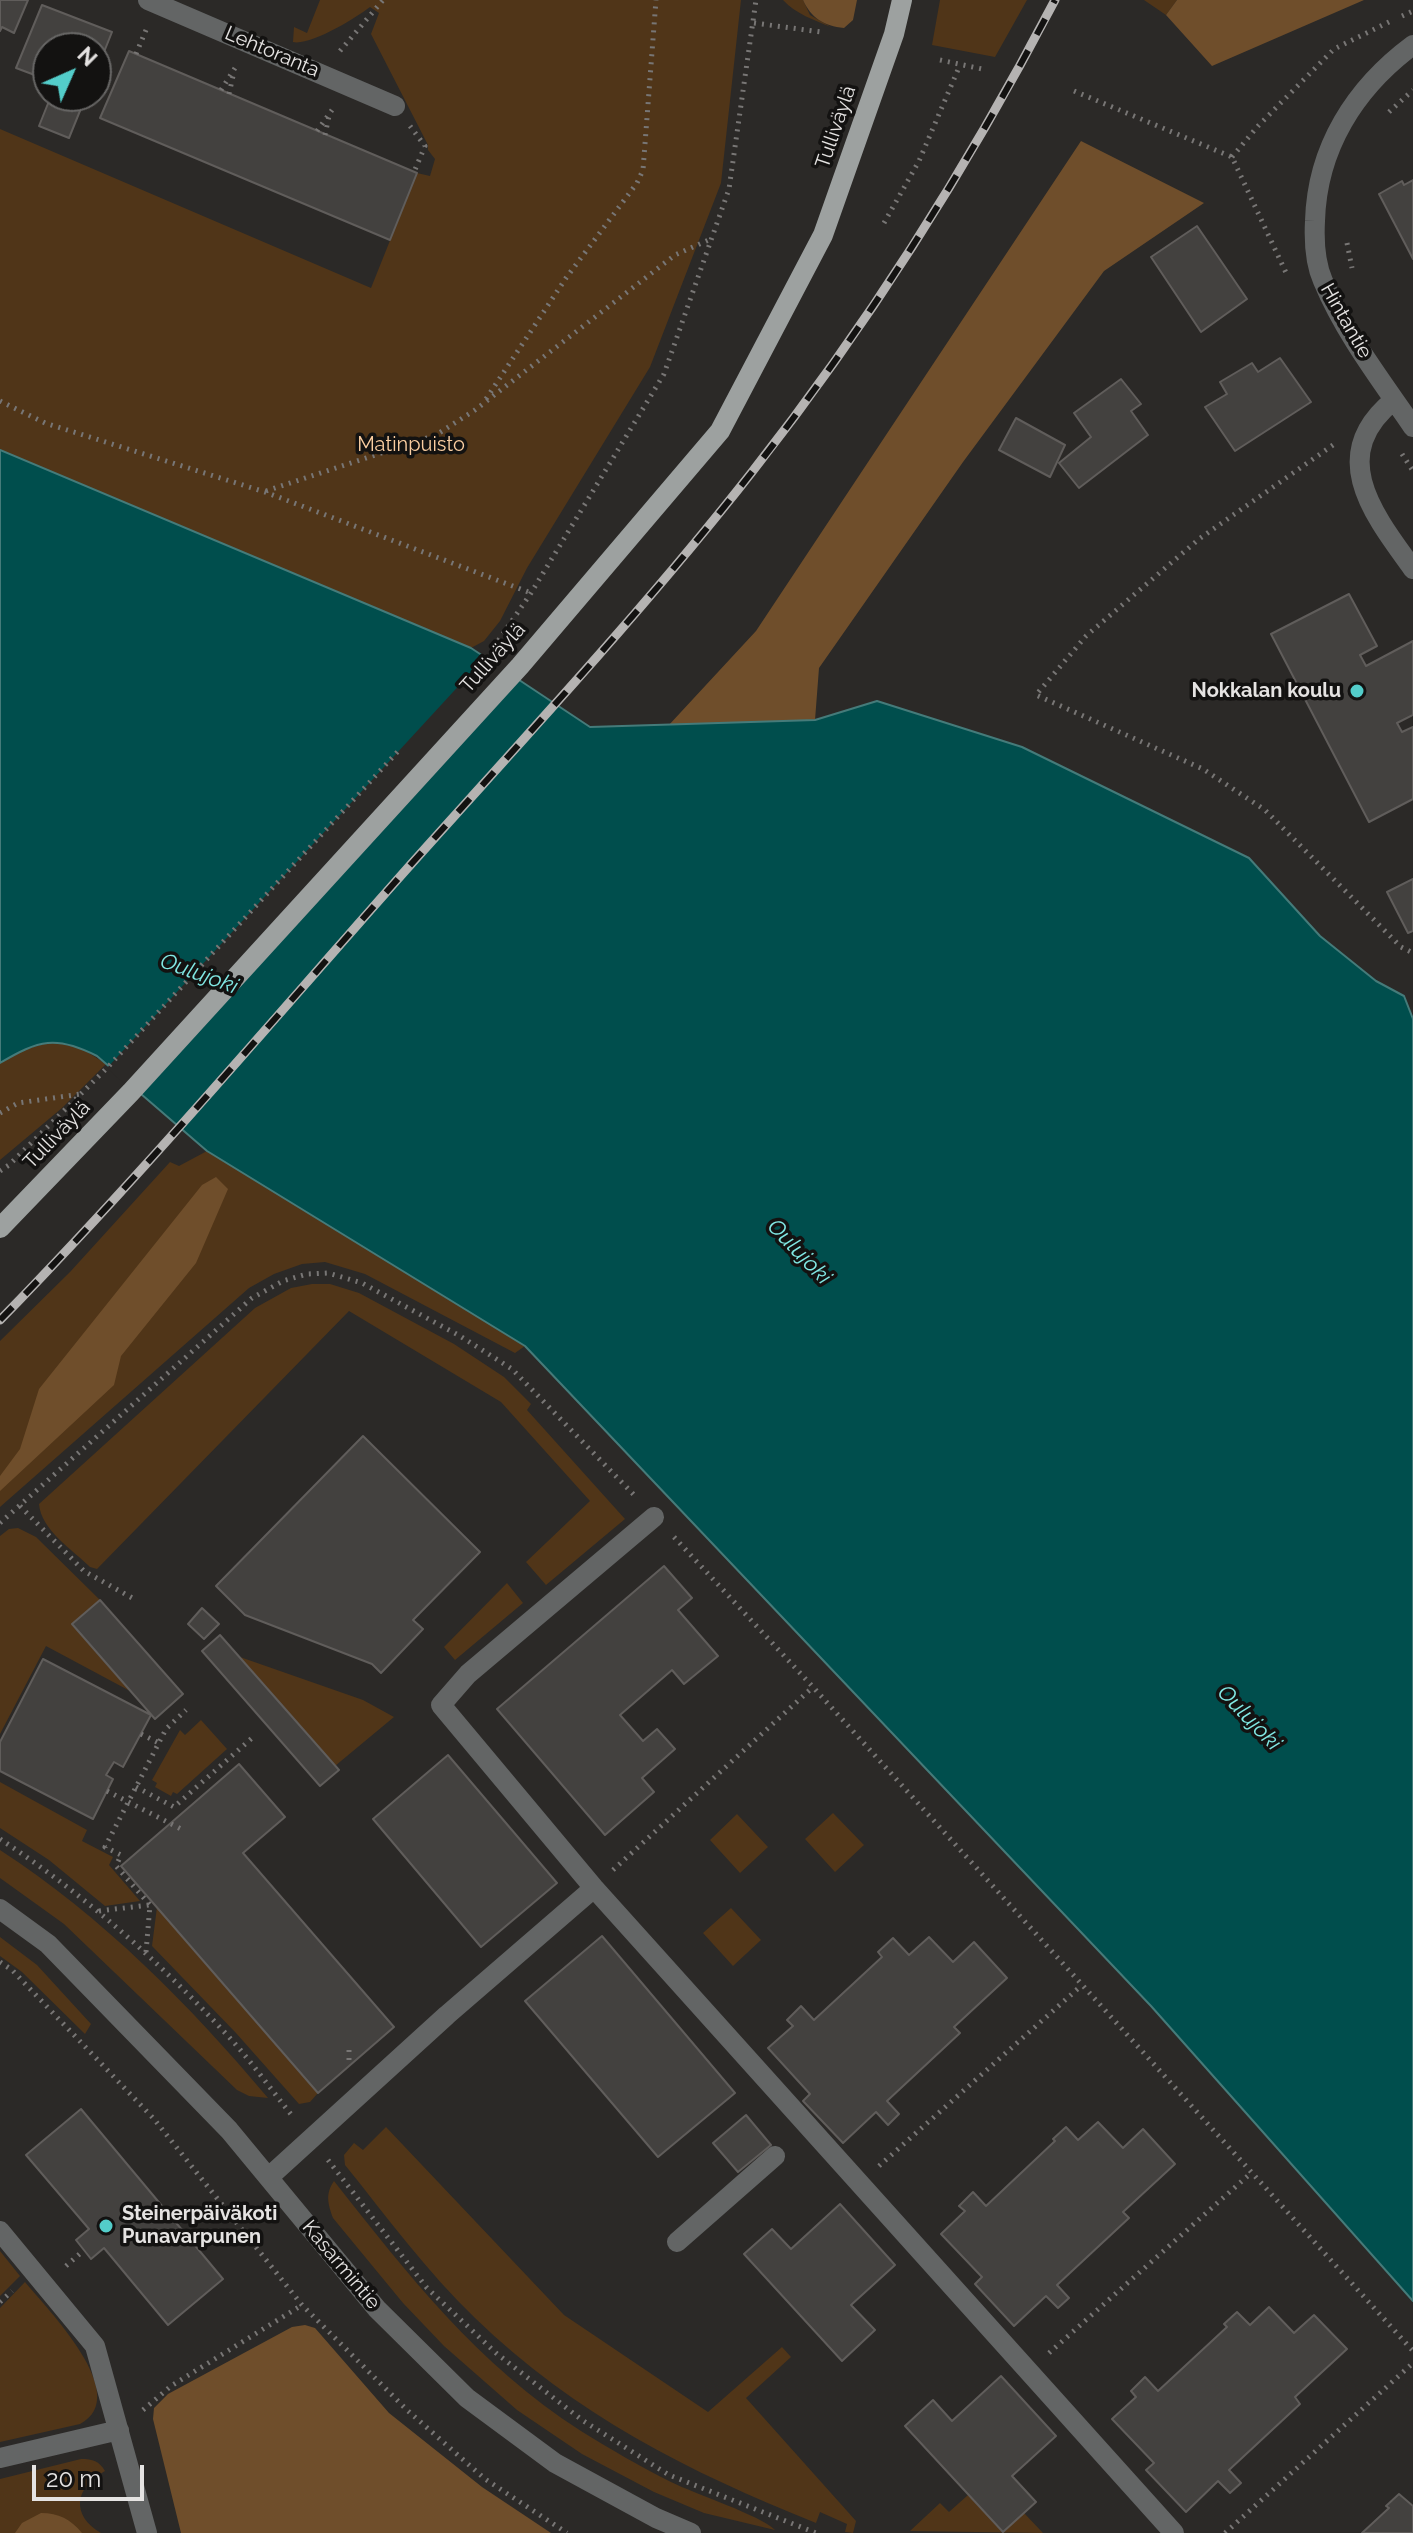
<!DOCTYPE html>
<html>
<head>
<meta charset="utf-8">
<style>
	body { margin:0 }
	#map { position:relative; width:1413px; height:2533px; overflow:hidden; background:#2b2927; font-family:Raleway,sans-serif }
	canvas { display:block }
	.north { position:absolute; left:32px; top:32px; width:80px; height:80px; box-sizing:border-box; background:#131211; border:2px solid #676665; border-radius:50%; rotate:45deg; font-size:22px; font-weight:700; line-height:32px; text-align:center; color:#e5e3e2 }
	.north::after { content:''; display:block; margin:auto; width:28px; height:36px; background:#53cdca; clip-path:polygon(50% 0,100% 100%,50% 72%,0 100%) }
	.scale { position:absolute; left:32px; top:2465px; width:112px; height:36px; box-sizing:border-box; border:4px solid #e5e3e2; border-top:0; padding-left:10px; font-size:24px; line-height:28px; white-space:nowrap; color:#e5e3e2; -webkit-text-stroke:6px #131211; paint-order:stroke }
</style>
</head>
<body>
<div id="map">
<canvas width="1413" height="2533"></canvas>
<div class="north">N</div>
<div class="scale">20 m</div>
</div>
<script>
const context = document.querySelector('canvas').getContext('2d');
context.lineJoin = 'round';
function paint(path, color) {
  context.fillStyle = color;
  context.fill(path, 'evenodd');
}
function stroke(path, color, width, dash) {
  context.strokeStyle = color;
  context.lineWidth = width;
  context.lineCap = dash ? 'butt' : 'round';
  context.setLineDash(dash || []);
  context.stroke(path);
}
function drawText(font, color, halo, rows, align = 'center') {
  context.font = font + ' Raleway,sans-serif';
  context.lineWidth = 7;
  context.setLineDash([]);
  context.textBaseline = 'middle';
  context.strokeStyle = halo;
  context.fillStyle = color;
  for (const [text, x, y, turn = 0] of rows) {
    context.save();
    context.translate(x, y);
    context.rotate((+turn || 0) * Math.PI / 180);
    context.textAlign = isNaN(turn) ? turn : align;
    if (halo) context.strokeText(text, 0, 0);
    context.fillText(text, 0, 0);
    context.restore();
  }
}
paint(new Path2D(`
	M 320,0 L 741,0 L 721,183 L 650,367 L 527,568 L 500,621 L 484,641 L 471,648 L 0,450 L 0,129 L 371,288 L 417,173 L 430,176 L 435,159 L 428,150 L 428,145 L 371,34 L 379,13 L 370,7 C 356,18 310,46 293,42 L 294,27 L 307,33 Z
	M 783,0 L 803,0 L 810,15 L 831,27 C 814,20 796,14 783,0 Z
	M 940,0 L 1027,0 L 995,57 L 932,45 Z
	M 1144,0 L 1177,0 L 1166,15 Z
	M 52,1041 L 78,1046 L 106,1064 L 62,1108 L 0,1160 L 0,1063 L 21,1051 Z
	M 207,1151 L 525,1346 L 515,1353 L 365,1274 L 325,1262 L 302,1264 L 274,1274 L 249,1288 L 0,1507 L 0,1341 L 70,1272 L 170,1162 L 179,1166 Z
	M 312,1284 L 330,1284 L 359,1293 L 454,1344 L 504,1377 L 531,1404 L 527,1410 L 625,1519 L 546,1585 L 526,1562 L 590,1501 L 501,1402 L 349,1311 L 97,1569 L 90,1567 C 73,1550 41,1530 39,1504 L 255,1308 L 291,1288 Z
	M 18,1528 L 36,1537 L 100,1600 L 72,1625 L 130,1691 L 46,1646 L 0,1734 L 0,1536 L 9,1529 Z
	M 507,1583 L 523,1603 L 455,1660 L 444,1647 Z
	M 240,1657 L 363,1700 L 394,1717 L 335,1766 Z
	M 201,1720 L 227,1749 L 177,1794 L 173,1792 L 171,1796 L 155,1787 L 157,1783 L 152,1780 L 180,1730 L 185,1735 Z
	M 0,1782 L 87,1830 L 82,1841 L 113,1857 L 109,1865 L 140,1901 L 105,1906 L 49,1860 L 0,1828 Z
	M 833,1813 L 864,1845 L 835,1872 L 805,1839 Z
	M 737,1814 L 768,1847 L 740,1873 L 710,1840 Z
	M 0,1850 C 103,1917 189,2004 268,2098 L 249,2096 L 237,2090 L 64,1924 L 0,1878 Z
	M 157,1907 L 318,2093 L 310,2102 L 299,2104 L 236,2033 L 152,1946 Z
	M 731,1908 L 761,1940 L 733,1966 L 703,1933 Z
	M 0,1937 L 37,1965 L 91,2024 L 85,2034 L 22,1972 L 0,1956 Z
	M 386,2127 L 564,2315 L 708,2412 L 782,2347 L 791,2357 L 746,2398 L 856,2521 L 853,2533 L 845,2532 L 847,2524 L 820,2512 L 816,2523 C 689,2472 575,2415 475,2318 C 427,2272 387,2217 345,2165 L 344,2155 L 354,2143 L 363,2150 Z
	M 334,2181 C 409,2276 477,2364 581,2431 C 610,2449 641,2467 671,2482 C 695,2494 760,2515 775,2530 L 704,2513 L 654,2492 L 582,2454 L 517,2410 L 444,2346 L 403,2303 L 333,2218 C 328,2204 325,2194 334,2181 Z
	M 0,2251 L 20,2276 L 0,2296 Z
	M 25,2282 C 47,2309 134,2396 80,2424 L 0,2442 L 0,2308 Z
	M 81,2459 C 93,2459 99,2461 105,2471 C 75,2487 70,2515 101,2533 L 0,2533 L 0,2479 Z
	M 968,2495 L 1003,2532 L 1024,2513 L 1043,2533 L 910,2531 L 940,2503 L 949,2512 Z`), '#503518');
paint(new Path2D(`
	M 803,0 L 857,0 L 853,20 L 844,28 C 824,26 811,18 803,0 Z
	M 1177,0 L 1364,0 L 1212,66 L 1166,15 Z
	M 1081,141 L 1204,203 L 1104,271 L 963,462 L 819,668 L 815,720 L 668,726 L 756,631 Z
	M 216,1177 L 228,1189 L 196,1263 L 121,1356 L 114,1385 L 0,1491 L 0,1476 L 20,1449 L 39,1389 L 202,1185 Z
	M 305,2325 L 315,2328 L 389,2413 L 482,2487 L 551,2533 L 181,2533 L 153,2419 L 154,2408 L 168,2394 L 292,2327 Z
	M 41,2513 C 59,2513 70,2519 82,2533 L 15,2533 L 22,2523 Z`), '#6f4e2b');
const water = new Path2D(`
	M 0,450 L 471,648 L 590,727 L 815,720 L 877,701 L 1022,747 L 1249,858 L 1320,936 L 1376,981 L 1404,996 L 1413,1019 L 1413,2301 L 1151,2006 L 525,1346 L 207,1151 L 97,1056 C 56,1035 39,1040 0,1063 Z`);
paint(water, '#004e4d');
stroke(water, '#457b7a', 2);
paint(new Path2D(`
	M 488,654 L 514,672 L 132,1091 L 107,1068 Z`), '#2b2927');
const building = new Path2D(`
	M 0,0 L 28,0 L 14,33 L 2,27 L 0,31 Z
	M 42,5 L 112,32 L 96,72 L 96,48 L 48,48 L 48,80 L 16,68 Z
	M 129,51 L 417,173 L 390,240 L 100,118 Z
	M 51,96 L 86,96 L 69,138 L 39,126 Z
	M 1413,180 L 1413,259 L 1379,194 L 1402,181 L 1404,185 Z
	M 1197,226 L 1247,299 L 1201,332 L 1151,257 Z
	M 1280,358 L 1311,402 L 1235,451 L 1205,407 L 1227,394 L 1220,382 L 1252,363 L 1258,372 Z
	M 1121,379 L 1141,404 L 1131,411 L 1148,435 L 1079,488 L 1059,463 L 1091,437 L 1074,413 Z
	M 1016,418 L 1065,445 L 1050,477 L 999,450 Z
	M 1349,594 L 1377,646 L 1360,655 L 1366,666 L 1413,641 L 1413,715 L 1397,723 L 1402,732 L 1413,727 L 1413,799 L 1369,822 L 1271,634 Z
	M 1413,879 L 1413,931 L 1408,933 L 1387,892 Z
	M 363,1436 L 480,1552 L 413,1620 L 423,1629 L 381,1673 L 372,1664 L 245,1615 L 216,1586 Z
	M 664,1566 L 692,1598 L 678,1610 L 718,1656 L 684,1684 L 672,1670 L 620,1715 L 643,1741 L 657,1729 L 675,1749 L 642,1778 L 654,1792 L 605,1835 L 497,1709 Z
	M 100,1600 L 183,1694 L 155,1719 L 72,1624 Z
	M 202,1608 L 219,1624 L 204,1639 L 188,1624 Z
	M 220,1635 L 339,1770 L 320,1786 L 202,1651 Z
	M 43,1659 L 151,1715 L 123,1767 L 114,1762 L 106,1775 L 113,1779 L 93,1819 L 0,1771 L 0,1742 Z
	M 448,1755 L 557,1883 L 481,1947 L 373,1819 Z
	M 239,1764 L 285,1817 L 243,1853 L 394,2027 L 318,2093 L 121,1866 Z
	M 602,1936 L 735,2093 L 658,2157 L 525,2001 Z
	M 929,1937 L 953,1962 L 974,1942 L 1007,1978 L 954,2027 L 960,2033 L 887,2101 L 899,2114 L 888,2125 L 876,2112 L 843,2143 L 803,2101 L 810,2094 L 768,2048 L 793,2026 L 787,2020 L 801,2006 L 814,2020 L 882,1957 L 878,1952 L 893,1938 L 909,1955 Z
	M 81,2109 L 223,2279 L 168,2325 L 104,2248 L 91,2259 L 76,2240 L 89,2229 L 26,2155 Z
	M 746,2115 L 771,2145 L 738,2172 L 713,2143 Z
	M 1098,2122 L 1123,2148 L 1143,2129 L 1175,2164 L 1123,2212 L 1129,2218 L 1057,2285 L 1069,2298 L 1058,2308 L 1046,2296 L 1014,2326 L 975,2284 L 982,2277 L 941,2234 L 965,2211 L 959,2206 L 973,2192 L 986,2206 L 1055,2141 L 1053,2139 L 1066,2127 L 1078,2140 Z
	M 840,2204 L 895,2265 L 851,2305 L 875,2330 L 842,2361 L 744,2254 L 772,2229 L 791,2249 Z
	M 1269,2307 L 1294,2333 L 1314,2315 L 1347,2349 L 1295,2397 L 1300,2404 L 1229,2470 L 1241,2483 L 1230,2493 L 1218,2481 L 1186,2512 L 1146,2470 L 1154,2463 L 1112,2419 L 1136,2397 L 1131,2391 L 1145,2377 L 1158,2391 L 1227,2327 L 1224,2324 L 1237,2312 L 1250,2325 Z
	M 1001,2376 L 1056,2436 L 1012,2476 L 1036,2502 L 1003,2532 L 905,2426 L 933,2400 L 952,2421 Z
	M 1399,2494 L 1413,2506 L 1413,2533 L 1362,2533 L 1389,2508 L 1386,2506 Z`);
paint(building, '#43413f');
stroke(building, '#605d5b', 2);
stroke(new Path2D(`
	M 1402,16 L 1413,11
	M 754,23 L 821,32
	M 340,51 L 383,0
	M 136,54 L 146,30
	M 940,60 L 982,69
	M 221,90 L 235,68
	M 1074,91 L 1232,157 L 1288,277
	M 229,94 L 233,76
	M 1389,112 L 1413,90
	M 410,126 L 425,146 L 414,172
	M 317,131 L 332,110
	M 325,135 L 329,116
	M 1232,157 L 1258,126 L 1334,49 L 1393,20
	M 884,223 L 919,161 L 960,65
	M 1347,243 L 1352,268
	M 486,399 L 566,278 L 637,183 L 643,170 L 656,0
	M 0,401 L 45,423 L 265,492 L 531,593
	M 1333,445 L 1199,539 L 1086,636 L 1036,695 L 1203,769 L 1265,810 L 1401,947 L 1413,953
	M 1402,454 L 1413,471
	M 266,491 L 436,435 L 475,410 L 675,255 L 711,239
	M 494,647 L 531,593 L 664,374 L 729,189 L 756,0
	M 0,1113 L 18,1103 L 81,1094
	M 0,1171 L 9,1165 L 107,1068 L 401,748
	M 20,1506 L 84,1571 L 134,1599
	M 0,1523 L 252,1298 L 283,1281 L 307,1274 L 328,1273 L 362,1283 L 460,1336 L 512,1369 L 637,1498
	M 674,1537 L 813,1687 L 1413,2351
	M 141,1734 L 159,1743
	M 136,1787 L 174,1807 L 252,1738
	M 107,1791 L 183,1830
	M 0,1839 C 85,1895 159,1961 228,2036 C 252,2062 272,2091 294,2118
	M 613,1870 L 813,1687
	M 99,1911 L 149,1905
	M 146,1952 L 150,1905 L 116,1866 L 121,1855 L 105,1847 L 166,1729 L 186,1710
	M 0,1962 L 12,1970 L 154,2119 L 302,2305 L 407,2410 L 485,2479 L 567,2533
	M 349,2050 L 349,2066
	M 328,2160 L 427,2288 L 496,2353 L 582,2420 L 669,2475 L 816,2533
	M 879,2166 L 1082,1985
	M 66,2266 L 84,2250
	M 0,2302 L 12,2291
	M 1049,2353 L 1251,2173
	M 143,2410 L 171,2386 L 302,2305
	M 1225,2533 L 1413,2363`), '#787675', 5, [2, 6]);
stroke(new Path2D(`
	M 148,0 L 395,106
	M 1413,45 C 1355,88 1317,148 1315,221 C 1314,240 1315,263 1323,281 C 1345,334 1381,380 1413,427
	M 1394,400 C 1326,455 1373,514 1413,569
	M 654,1517 L 468,1674 L 441,1705 L 594,1888 L 1174,2533
	M 0,1909 L 48,1944 L 229,2130 L 377,2309 L 467,2398 L 555,2463 L 656,2518 L 691,2533
	M 269,2177 L 447,2015 L 594,1888
	M 0,2231 L 95,2346 L 147,2533
	M 677,2242 L 775,2156
	M 0,2458 L 119,2430`), '#636565', 20);
stroke(new Path2D(`
	M 0,1228 L 131,1092 L 520,666 L 720,431 L 823,235 L 894,34 L 902,0`), '#9da1a0', 20);
const rail = new Path2D(`
	M 0,1320 C 141,1176 271,1022 405,871 C 522,740 643,611 752,472 C 867,326 969,165 1055,0`);
stroke(rail, '#b5b3b2', 9);
stroke(rail, '#131211', 6, [18]);
for (const [x, y, r, color] of [
	[1357,691,8,"#53cdca"],
	[106,2226,8,"#53cdca"]
]) {
  const dot = new Path2D();
  dot.arc(x, y, r, 0, 2 * Math.PI);
  context.fillStyle = color;
  context.fill(dot);
  stroke(dot, '#131211', 3);
}
drawText('20px', '#e5e3e2', '#131211', [
	["Lehtoranta",272,52,23],
	["Tulliväylä",836,127,-71],
	["Hintantie",1346,321,60],
	["Tulliväylä",493,658,-48],
	["Tulliväylä",57,1135,-46],
	["Kasarmintie",341,2265,50]
]);
drawText('20px', '#fbcea1', '#131211', [
	["Matinpuisto",411,445]
]);
drawText('bold 20px', '#e5e3e2', '#131211', [
	["Nokkalan koulu",1341,691],
	["Steinerpäiväkoti",122,2214,"left"],
	["Punavarpunen",122,2237,"left"]
], 'right');
drawText('italic 22px', '#81e8e4', '#131211', [
	["Oulujoki",199,974,20],
	["Oulujoki",799,1252,46],
	["Oulujoki",1249,1718,46]
]);
</script>
</body>
</html>
